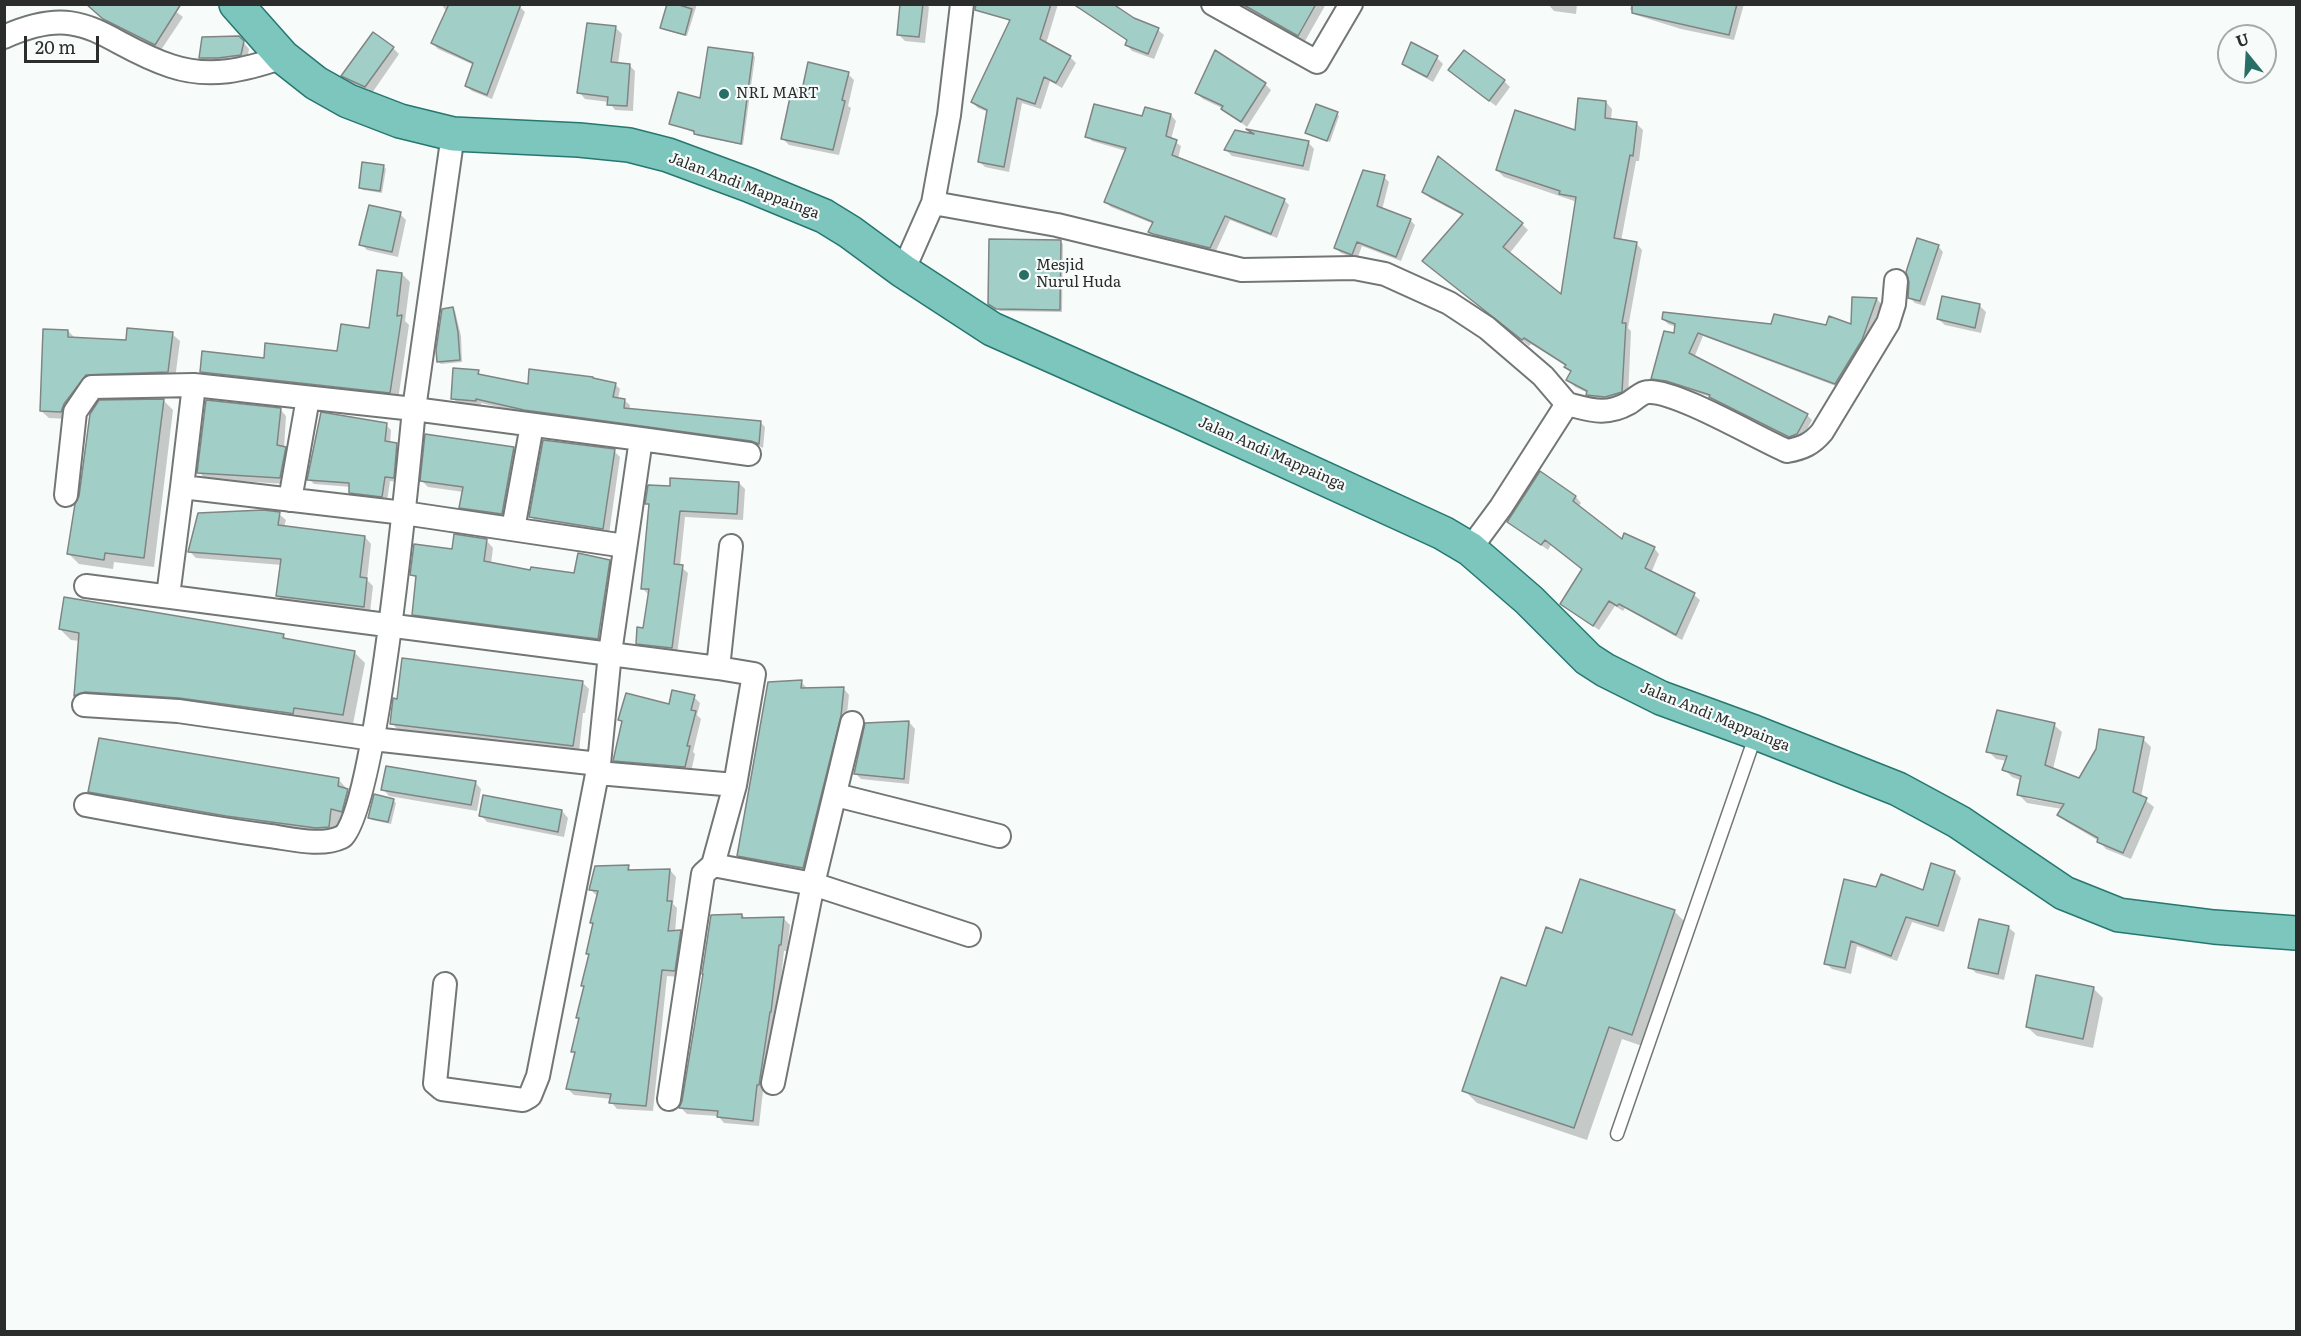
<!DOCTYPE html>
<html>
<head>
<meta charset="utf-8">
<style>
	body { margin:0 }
	#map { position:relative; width:2301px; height:1336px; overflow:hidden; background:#f7fcfb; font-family:Literata,serif }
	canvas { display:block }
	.frame { position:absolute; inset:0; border:6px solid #2b2c2c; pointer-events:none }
	.north { position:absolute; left:2217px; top:24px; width:60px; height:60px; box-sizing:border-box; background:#f7fcfb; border:2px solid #a5a9a8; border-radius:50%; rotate:342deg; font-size:16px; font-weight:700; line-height:24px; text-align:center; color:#2b2c2c }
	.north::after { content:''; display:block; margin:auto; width:21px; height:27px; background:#276e65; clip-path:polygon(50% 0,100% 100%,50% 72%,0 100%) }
	.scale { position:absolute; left:24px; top:36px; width:75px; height:27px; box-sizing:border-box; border:3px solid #2b2c2c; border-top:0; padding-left:8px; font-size:18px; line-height:21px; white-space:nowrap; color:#2b2c2c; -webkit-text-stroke:4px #f7fcfb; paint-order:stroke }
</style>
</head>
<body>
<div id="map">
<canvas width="2301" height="1336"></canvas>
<div class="frame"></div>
<div class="north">U</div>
<div class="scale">20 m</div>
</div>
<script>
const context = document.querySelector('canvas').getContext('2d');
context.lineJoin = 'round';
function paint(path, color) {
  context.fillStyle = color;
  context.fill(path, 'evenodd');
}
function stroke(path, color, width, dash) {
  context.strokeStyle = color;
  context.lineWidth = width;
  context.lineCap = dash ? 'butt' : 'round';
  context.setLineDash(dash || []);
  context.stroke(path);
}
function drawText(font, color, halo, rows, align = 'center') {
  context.font = font + ' Literata,serif';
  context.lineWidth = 4.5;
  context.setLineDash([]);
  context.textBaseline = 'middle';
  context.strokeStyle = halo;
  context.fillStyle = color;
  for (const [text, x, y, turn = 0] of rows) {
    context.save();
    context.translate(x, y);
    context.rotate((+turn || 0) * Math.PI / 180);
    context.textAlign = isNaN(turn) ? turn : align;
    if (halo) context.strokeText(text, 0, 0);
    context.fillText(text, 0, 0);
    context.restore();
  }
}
paint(new Path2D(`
	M 166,4 L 183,17 L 161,50 L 111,25 L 92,9 Z
	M 441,4 L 511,4 L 520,7 L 525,12 L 492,99 L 472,91 L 466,86 L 474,65 L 438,49 L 432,43 L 447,12 Z
	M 668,4 L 697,4 L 687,36 L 664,30 L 662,27 Z
	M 902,4 L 926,4 L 929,7 L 925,43 L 905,41 L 898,34 Z
	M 1010,4 L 1058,4 L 1046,44 L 1070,57 L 1076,63 L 1062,88 L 1050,81 L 1041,109 L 1022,103 L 1009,172 L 985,167 L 979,161 L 988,112 L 978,108 L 972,102 L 1011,23 L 1006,18 Z
	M 1072,4 L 1110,4 L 1133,20 L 1158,30 L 1164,35 L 1154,59 L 1132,51 L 1127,45 L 1128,41 Z
	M 1240,4 L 1326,4 L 1305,41 Z
	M 1548,4 L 1577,4 L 1576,14 L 1554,11 Z
	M 1622,4 L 1744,4 L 1734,40 L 1681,29 L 1636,15 L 1630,9 L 1631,6 Z
	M 616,28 L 622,34 L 618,64 L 629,65 L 635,71 L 633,111 L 615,110 L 609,102 L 585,99 L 579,92 Z
	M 239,37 L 249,49 L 247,61 L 206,63 L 200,57 Z
	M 393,48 L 399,54 L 372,93 L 349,82 L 343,76 Z
	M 753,55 L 755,57 L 743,145 L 698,136 L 695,133 L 670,123 Z
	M 1437,58 L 1443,64 L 1433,82 L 1411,70 L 1404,64 Z
	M 848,74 L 854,80 L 848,106 L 851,108 L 839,155 L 789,145 L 783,139 L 803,91 Z
	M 1456,76 L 1504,81 L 1510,87 L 1496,106 Z
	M 1265,84 L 1271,90 L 1247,127 L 1222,108 L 1203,99 L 1196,93 Z
	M 1606,102 L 1612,109 L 1611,120 L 1636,123 L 1643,130 L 1639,161 L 1636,161 L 1621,241 L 1636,243 L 1642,250 L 1628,328 L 1631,331 L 1628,398 L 1594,401 L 1588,393 L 1575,387 L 1568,380 L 1572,373 L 1567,366 L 1531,344 L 1529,346 L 1431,267 L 1464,216 L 1430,198 L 1423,192 L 1522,224 L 1528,230 L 1509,254 L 1562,296 L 1577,202 L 1504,177 L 1497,170 L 1576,132 Z
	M 1337,114 L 1339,116 L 1330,142 L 1307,133 Z
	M 1171,115 L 1176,121 L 1171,139 L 1181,146 L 1178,159 L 1284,200 L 1289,205 L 1277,238 L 1230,220 L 1215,253 L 1159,239 L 1150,232 L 1154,224 L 1111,207 L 1106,202 L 1126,151 L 1092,141 L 1087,136 L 1143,118 Z
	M 1251,131 L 1308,142 L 1314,149 L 1309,171 L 1232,156 L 1226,150 L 1256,136 Z
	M 383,166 L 386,169 L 382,193 L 363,190 L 360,188 Z
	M 1384,177 L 1389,182 L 1382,210 L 1410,220 L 1415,225 L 1401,261 L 1362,246 L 1357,259 L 1341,253 L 1335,248 Z
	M 400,214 L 406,220 L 398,257 L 367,250 L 361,244 Z
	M 1060,242 L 1063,244 L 1062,312 L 1000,311 L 992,306 Z
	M 1938,246 L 1943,252 L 1925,306 L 1915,303 L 1910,298 Z
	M 402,274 L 410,282 L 405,321 L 409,325 L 398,400 L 210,380 L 202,372 L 338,352 L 371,330 Z
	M 1854,298 L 1877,299 L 1881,304 L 1866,345 L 1841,388 L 1703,336 L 1694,358 L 1807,415 L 1812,420 L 1802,439 L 1795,441 L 1716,402 L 1711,397 L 1672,385 L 1658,383 L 1653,378 L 1675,335 L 1676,327 L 1668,324 L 1663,319 L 1772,326 L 1852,326 Z
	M 1980,306 L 1986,312 L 1981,333 L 1945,325 L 1938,319 Z
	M 452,309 L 455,311 L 461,336 L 462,362 L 441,364 L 438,361 Z
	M 68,331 L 76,339 L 128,342 L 172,334 L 180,341 L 175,379 L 94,382 L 69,419 L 49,418 L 41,411 Z
	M 478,372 L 483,377 L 529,386 L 615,384 L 620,389 L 618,399 L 624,400 L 630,405 L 629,410 L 760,422 L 765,427 L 763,448 L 757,445 L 530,414 L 481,403 L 481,405 L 458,403 L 452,398 Z
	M 164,401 L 173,410 L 154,567 L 114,562 L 113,569 L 79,564 L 69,554 Z
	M 280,409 L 286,416 L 284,448 L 291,454 L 286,484 L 205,479 L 199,472 Z
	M 386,425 L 391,430 L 390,444 L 396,445 L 402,450 L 398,482 L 390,481 L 387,501 L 356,498 L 351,492 L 351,487 L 314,484 L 309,479 Z
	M 514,448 L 520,454 L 508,519 L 467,513 L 461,507 L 464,492 L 428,487 L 422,481 Z
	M 614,451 L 620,457 L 609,534 L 537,523 L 531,516 Z
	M 1541,473 L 1576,497 L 1581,503 L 1578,507 L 1622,541 L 1654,548 L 1659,554 L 1651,573 L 1694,595 L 1700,600 L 1682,640 L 1625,608 L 1623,611 L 1615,606 L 1599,630 L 1562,604 L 1583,570 L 1551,545 L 1548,550 L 1509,522 Z
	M 739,483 L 745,489 L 743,520 L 685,517 L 680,566 L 688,573 L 677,654 L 643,649 L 637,643 L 645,630 L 648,594 L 642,588 L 650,506 L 647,503 L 671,487 Z
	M 279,514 L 286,520 L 284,527 L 365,537 L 371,544 L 367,580 L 373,586 L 370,612 L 284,602 L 278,596 L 282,565 L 196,558 L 190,552 Z
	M 486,540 L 493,548 L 491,564 L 532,572 L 575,574 L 609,561 L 616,568 L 605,645 L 420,621 L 413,614 L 417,580 L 412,574 L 453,550 Z
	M 60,629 L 283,635 L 288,641 L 354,652 L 365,663 L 353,724 L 304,718 L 86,706 L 76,696 L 80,641 L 71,640 Z
	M 801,682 L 807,688 L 843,688 L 849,695 L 846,723 L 809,874 L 745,862 L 739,855 Z
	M 583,683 L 589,689 L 585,713 L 583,713 L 579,752 L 398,730 L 392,723 Z
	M 694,697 L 700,703 L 697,715 L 701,719 L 693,752 L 695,754 L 691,772 L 621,766 L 615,760 L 623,723 L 620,720 L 670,706 Z
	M 909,722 L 915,729 L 909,784 L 861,779 L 855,773 Z
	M 2054,725 L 2062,732 L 2053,769 L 2080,779 L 2143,739 L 2151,747 L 2141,797 L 2154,807 L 2131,859 L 2106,849 L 2099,841 L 2067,822 L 2059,815 L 2062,809 L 2027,803 L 2019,795 L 2022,781 L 2012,777 L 2004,769 L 2007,761 L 1996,759 L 1988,751 ZM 2026,795 L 2071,803 L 2071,806 L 2026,798 Z
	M 338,779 L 357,800 L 338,836 L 99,801 L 89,791 Z
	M 475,782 L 481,789 L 477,811 L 389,796 L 383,789 Z
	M 393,800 L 396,803 L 391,824 L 372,820 L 370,817 Z
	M 562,811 L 568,818 L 564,837 L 487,822 L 481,815 Z
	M 628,867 L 633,872 L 670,870 L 676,877 L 673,904 L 677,908 L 675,932 L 680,932 L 686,938 L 681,977 L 667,976 L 653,1111 L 617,1109 L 611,1102 L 612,1099 L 574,1095 L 568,1089 L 576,1055 L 573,1051 L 580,1020 L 578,1017 L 585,988 L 583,985 L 590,956 L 588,953 L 598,897 L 591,890 Z
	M 1955,872 L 1961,878 L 1944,932 L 1912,922 L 1897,961 L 1857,946 L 1851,974 L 1832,969 L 1826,963 L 1877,888 L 1924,892 Z
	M 1674,911 L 1687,924 L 1645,1047 L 1622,1039 L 1587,1140 L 1477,1103 L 1464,1090 L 1527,987 L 1563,934 Z
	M 742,915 L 746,919 L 783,918 L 790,925 L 787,951 L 784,951 L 777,1018 L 775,1018 L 765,1091 L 763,1091 L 759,1126 L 724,1123 L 718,1116 L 687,1114 L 681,1108 Z
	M 2008,927 L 2015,933 L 2004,980 L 1976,973 L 1970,967 Z
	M 2093,988 L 2103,998 L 2093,1048 L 2037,1036 L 2027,1027 Z`), '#0003');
const building = new Path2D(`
	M 86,4 L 181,4 L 155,45 L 103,19 Z
	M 449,4 L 521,4 L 487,95 L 465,86 L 473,63 L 431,43 Z
	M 667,4 L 676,4 L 692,9 L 685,35 L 660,28 Z
	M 900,4 L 923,4 L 919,37 L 897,35 Z
	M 976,4 L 1051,4 L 1040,39 L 1071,56 L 1056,83 L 1044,77 L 1035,104 L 1017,98 L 1004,167 L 978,162 L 987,110 L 971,102 L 1010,20 L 975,10 Z
	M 1073,4 L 1113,4 L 1134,18 L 1159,28 L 1148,54 L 1125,45 L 1127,40 Z
	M 1242,4 L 1316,4 L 1298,36 Z
	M 1632,4 L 1737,4 L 1729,35 L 1632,13 Z
	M 587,23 L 616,26 L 611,62 L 630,64 L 627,106 L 607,105 L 608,97 L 577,93 Z
	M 373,32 L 394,47 L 365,87 L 341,76 Z
	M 239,36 L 244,41 L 241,55 L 218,58 L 199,58 L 202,37 Z
	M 1411,42 L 1438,56 L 1427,77 L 1402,64 Z
	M 708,47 L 753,53 L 741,144 L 694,134 L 694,131 L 669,124 L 678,92 L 700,98 Z
	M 1215,50 L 1266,83 L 1241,122 L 1221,109 L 1223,106 L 1195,93 Z
	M 1464,50 L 1505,80 L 1489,101 L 1448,70 Z
	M 808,62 L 849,72 L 842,100 L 845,101 L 833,150 L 781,139 L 792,88 L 802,90 Z
	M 1578,98 L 1606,101 L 1605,118 L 1637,122 L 1633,156 L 1630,155 L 1614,238 L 1637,242 L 1622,323 L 1626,323 L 1622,392 L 1605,397 L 1586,395 L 1587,391 L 1566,380 L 1571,371 L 1564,367 L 1566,365 L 1524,338 L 1522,340 L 1422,261 L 1463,214 L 1422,192 L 1438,156 L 1523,223 L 1503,247 L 1561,294 L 1576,197 L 1559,194 L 1560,191 L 1496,170 L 1515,110 L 1575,130 Z
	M 1094,104 L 1142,116 L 1145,107 L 1171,114 L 1166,136 L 1177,140 L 1172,155 L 1285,199 L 1271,234 L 1225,216 L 1210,248 L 1153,234 L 1148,232 L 1153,222 L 1104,202 L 1126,148 L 1085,137 Z
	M 1316,104 L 1338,112 L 1327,141 L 1305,133 Z
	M 1246,129 L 1309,141 L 1303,166 L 1224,150 L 1235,130 L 1254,134 Z
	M 362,162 L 384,165 L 380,191 L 359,188 Z
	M 1363,170 L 1385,175 L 1377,206 L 1411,219 L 1396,257 L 1357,242 L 1352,255 L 1334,248 Z
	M 369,205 L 401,212 L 392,252 L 359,245 Z
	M 1917,238 L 1939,245 L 1920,301 L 1908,298 L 1909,282 L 1906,272 Z
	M 989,239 L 1061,240 L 1060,310 L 996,309 L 988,304 Z
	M 377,270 L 402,273 L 397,316 L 402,315 L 390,393 L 200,372 L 202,351 L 264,358 L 265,343 L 337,351 L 341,324 L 369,328 Z
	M 1942,296 L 1980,304 L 1975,328 L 1937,319 Z
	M 1852,297 L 1877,298 L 1862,340 L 1835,384 L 1698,333 L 1689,353 L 1808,414 L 1797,434 L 1789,437 L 1709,397 L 1710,395 L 1666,381 L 1651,379 L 1664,331 L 1674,333 L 1675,324 L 1662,319 L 1663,312 L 1771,324 L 1774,314 L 1826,325 L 1829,316 L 1851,324 Z
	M 453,307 L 458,332 L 460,360 L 437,362 L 436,350 L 442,309 Z
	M 127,328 L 173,332 L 168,372 L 86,375 L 64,404 L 61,412 L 40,411 L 43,329 L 68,330 L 68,337 L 126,340 Z
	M 453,368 L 479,370 L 478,374 L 528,384 L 529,369 L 593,377 L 593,378 L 616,383 L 613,397 L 625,399 L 624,408 L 761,421 L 759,444 L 751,441 L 524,410 L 476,399 L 476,401 L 451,399 Z
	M 164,399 L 144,558 L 105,553 L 104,560 L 67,554 L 75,504 L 79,496 L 90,414 L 99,400 Z
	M 206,400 L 281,408 L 277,445 L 286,447 L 280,478 L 197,473 Z
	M 321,412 L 387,423 L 385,441 L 397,443 L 394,478 L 385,477 L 382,497 L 349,493 L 349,483 L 307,480 Z
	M 425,434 L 514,447 L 502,514 L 459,508 L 463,487 L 420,481 Z
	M 543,440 L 615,449 L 603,529 L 529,517 Z
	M 1540,471 L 1576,496 L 1573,501 L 1622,539 L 1624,533 L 1655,547 L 1645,568 L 1695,593 L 1676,635 L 1619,604 L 1617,606 L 1609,601 L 1593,626 L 1560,604 L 1582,569 L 1545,540 L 1541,545 L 1507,522 Z
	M 670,478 L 739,482 L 737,514 L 680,511 L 674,564 L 683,565 L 672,648 L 636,644 L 637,627 L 643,628 L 649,589 L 641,589 L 649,504 L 645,504 L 648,485 L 670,486 Z
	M 263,510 L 280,512 L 278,525 L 365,536 L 360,577 L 367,578 L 364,607 L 276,596 L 281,559 L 188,552 L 198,513 Z
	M 454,534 L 487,539 L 484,561 L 530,570 L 531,567 L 574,573 L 578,553 L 610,560 L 598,639 L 412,615 L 416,576 L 410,575 L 414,544 L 452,549 Z
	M 64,597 L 284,634 L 283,638 L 355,651 L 343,715 L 294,708 L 293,714 L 289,713 L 179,698 L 85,692 L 74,696 L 79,633 L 59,629 Z
	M 402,658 L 583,681 L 573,746 L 390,724 L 393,698 L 397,699 Z
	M 802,680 L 801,688 L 844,687 L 841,716 L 803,868 L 737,856 L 768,682 Z
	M 672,690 L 695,695 L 691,710 L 696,711 L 687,746 L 690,746 L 685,767 L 613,761 L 622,721 L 618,720 L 626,693 L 669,704 Z
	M 1997,710 L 2055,723 L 2045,765 L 2079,778 L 2096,749 L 2099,729 L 2144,737 L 2133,792 L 2147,798 L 2123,853 L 2097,842 L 2098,838 L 2057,815 L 2064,804 L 2017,795 L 2021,776 L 2002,770 L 2007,756 L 1986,752 Z
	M 909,721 L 904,779 L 854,774 L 865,723 Z
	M 99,738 L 339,778 L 338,786 L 348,789 L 342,812 L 331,809 L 329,827 L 316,828 L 226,816 L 88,792 Z
	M 386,766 L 476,781 L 471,805 L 381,790 Z
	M 374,794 L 394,799 L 388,822 L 368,818 Z
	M 483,795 L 562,810 L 558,832 L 479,816 Z
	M 1931,863 L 1955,871 L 1938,926 L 1906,917 L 1891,956 L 1851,941 L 1845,968 L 1824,964 L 1844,879 L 1876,887 L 1881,874 L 1923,890 Z
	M 629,865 L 628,870 L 670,869 L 667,901 L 672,901 L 668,931 L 681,930 L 675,971 L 662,970 L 646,1106 L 609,1103 L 611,1094 L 566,1089 L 575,1052 L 571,1052 L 579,1018 L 576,1018 L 584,986 L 581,986 L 589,954 L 586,954 L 593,923 L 590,923 L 598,891 L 589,890 L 595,866 Z
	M 1580,879 L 1675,910 L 1632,1035 L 1609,1027 L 1574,1128 L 1462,1091 L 1501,977 L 1526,986 L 1546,927 L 1562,933 Z
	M 742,914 L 742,918 L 784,917 L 781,945 L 779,945 L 771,1012 L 770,1012 L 759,1085 L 757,1085 L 753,1121 L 717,1117 L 718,1111 L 679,1108 L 682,1101 L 703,974 L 702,974 L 711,915 Z
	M 1979,919 L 2009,926 L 1998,974 L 1968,968 Z
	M 2036,975 L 2094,987 L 2083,1039 L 2026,1027 Z`);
paint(building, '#a1cfc7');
stroke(building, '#808483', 1.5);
const service = new Path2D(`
	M 1617,1134 L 1756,734`);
const minor = new Path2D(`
	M 1213,4 L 1317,62 L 1351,4
	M 4,37 C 86,0 101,43 171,66 C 210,79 245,70 283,57
	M 933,203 L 1057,225 L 1242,270 L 1354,268 L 1385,274 L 1449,303 L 1487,328 L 1543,376 L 1567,404 L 1501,507 L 1470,549
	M 903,271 L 933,203 L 949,115 L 962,4
	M 194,385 L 182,487 L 404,513 L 625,546
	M 1567,404 C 1591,410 1606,416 1629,403 C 1635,399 1642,392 1649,392 C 1677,391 1757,438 1787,451 C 1803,448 1812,444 1822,432 L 1888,323 L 1894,304 L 1896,281
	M 641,439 L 749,454
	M 66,495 L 75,412 L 92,387 L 194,385 L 414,409 C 409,462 375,822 342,837 C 321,847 292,839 270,836 C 208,828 147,816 86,805
	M 290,500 L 308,398
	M 513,529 L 532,425
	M 86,586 L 718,668 L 731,546
	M 168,596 L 182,487
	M 84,705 L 178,711 L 373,739 L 599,764 L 610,653 L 641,439 L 414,409 L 453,134
	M 598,773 L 735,785 L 754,674 L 718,668
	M 836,795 L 999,836
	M 713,865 L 813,884 L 969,935
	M 445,984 L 435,1083 L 442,1089 L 523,1100 L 530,1096 L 538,1076 L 599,764
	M 773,1083 L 813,884 L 852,723
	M 669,1099 L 703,874 L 713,865 L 735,785`);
const primary = new Path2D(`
	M 236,4 L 283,57 L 316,83 L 348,101 L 400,121 L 453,134 L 579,140 L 629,145 L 668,155 L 749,185 L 824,216 L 850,232 L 903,271 L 992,329 L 1181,413 L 1443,533 L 1470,549 L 1529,600 L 1588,659 L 1605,670 L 1661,698 L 1754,732 L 1898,789 L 1959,822 L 2064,893 L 2119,915 L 2214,927 L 2296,933`);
stroke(service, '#727675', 15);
stroke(minor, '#727675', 26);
stroke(primary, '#27776e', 36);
stroke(service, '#fff', 12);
stroke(minor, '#fff', 22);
stroke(primary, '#7cc6be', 33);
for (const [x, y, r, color] of [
	[724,94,6,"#276e65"],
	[1024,275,6,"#276e65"]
]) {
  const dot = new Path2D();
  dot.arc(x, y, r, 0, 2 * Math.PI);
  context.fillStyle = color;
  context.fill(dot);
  stroke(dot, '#f7fcfb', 2);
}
drawText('15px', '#2b2c2c', '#f7fcfb', [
	["NRL MART",736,94],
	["Mesjid",1036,266],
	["Nurul Huda",1036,283]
], 'left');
drawText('15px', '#2b2c2c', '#f7fcfb', [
	["Jalan Andi Mappainga",744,186,21],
	["Jalan Andi Mappainga",1272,454,24],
	["Jalan Andi Mappainga",1715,717,22]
]);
</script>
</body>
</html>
